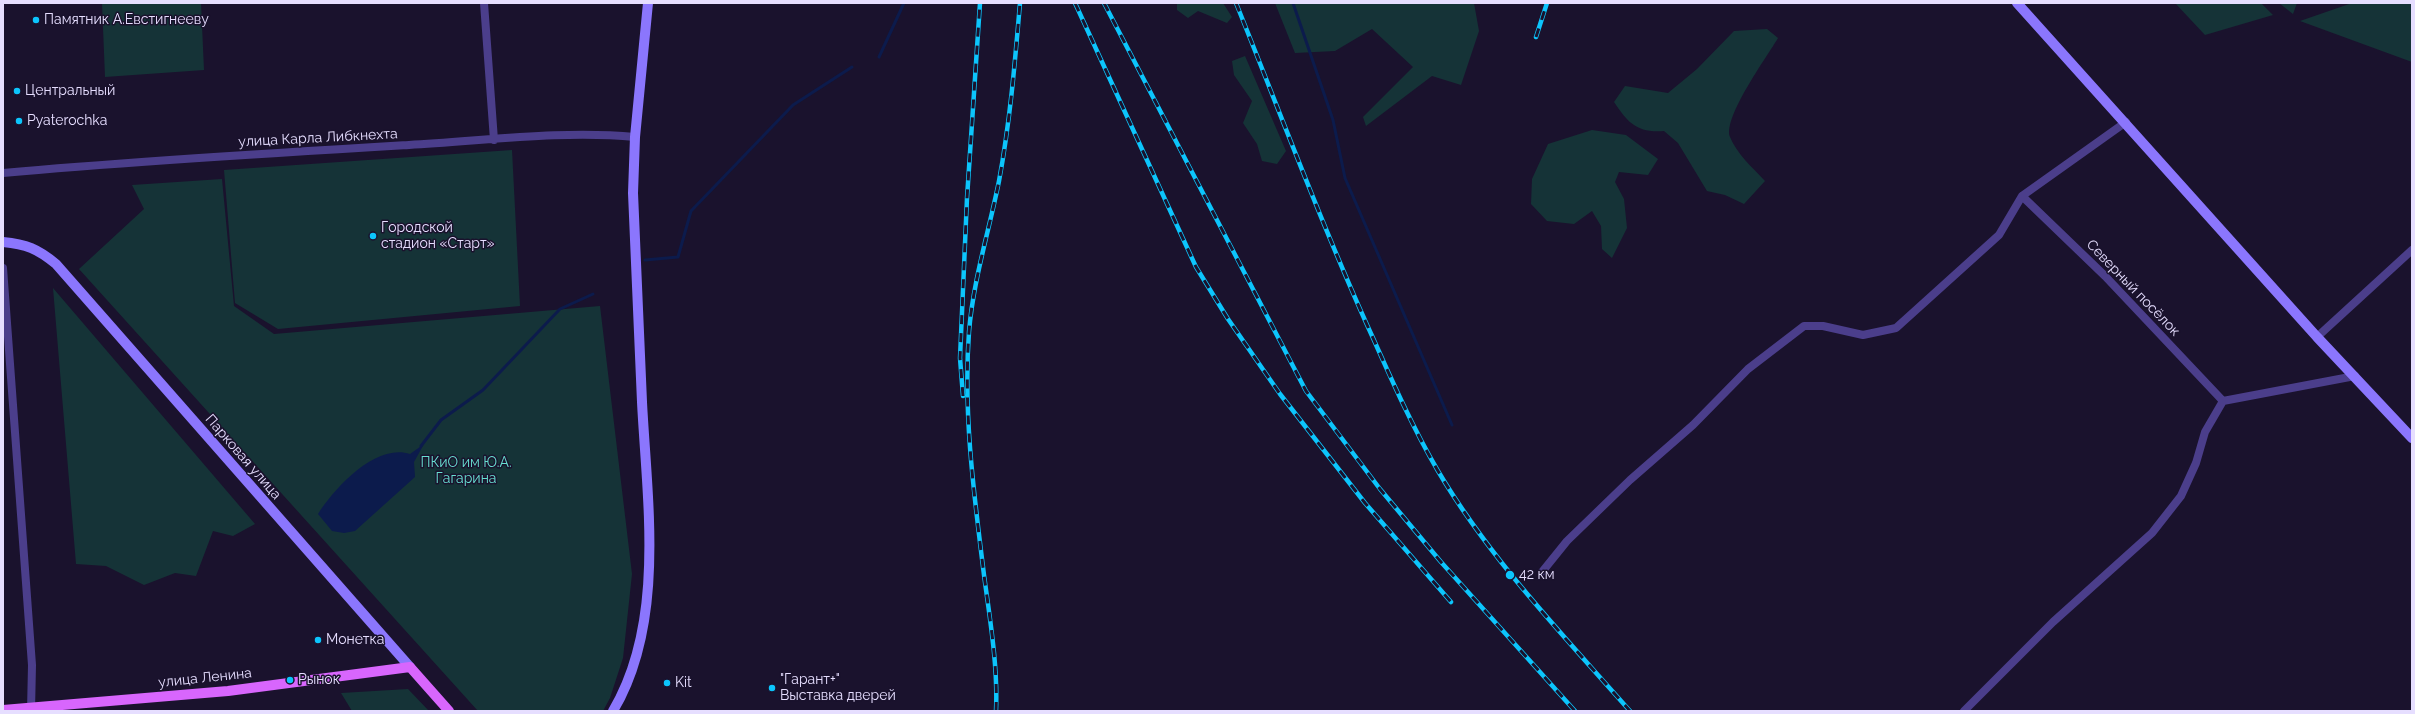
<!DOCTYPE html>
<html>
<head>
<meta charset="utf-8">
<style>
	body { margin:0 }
	#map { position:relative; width:2415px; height:714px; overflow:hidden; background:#1a122d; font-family:Raleway,sans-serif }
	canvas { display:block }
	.frame { position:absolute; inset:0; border:4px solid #e6deff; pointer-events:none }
</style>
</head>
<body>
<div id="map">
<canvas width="2415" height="714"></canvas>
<div class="frame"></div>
</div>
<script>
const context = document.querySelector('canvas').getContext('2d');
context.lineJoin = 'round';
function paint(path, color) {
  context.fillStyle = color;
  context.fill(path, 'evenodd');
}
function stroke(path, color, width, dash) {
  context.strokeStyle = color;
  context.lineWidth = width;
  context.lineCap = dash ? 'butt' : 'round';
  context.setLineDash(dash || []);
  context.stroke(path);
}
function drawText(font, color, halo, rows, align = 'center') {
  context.font = font + ' Raleway,sans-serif';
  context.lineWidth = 3;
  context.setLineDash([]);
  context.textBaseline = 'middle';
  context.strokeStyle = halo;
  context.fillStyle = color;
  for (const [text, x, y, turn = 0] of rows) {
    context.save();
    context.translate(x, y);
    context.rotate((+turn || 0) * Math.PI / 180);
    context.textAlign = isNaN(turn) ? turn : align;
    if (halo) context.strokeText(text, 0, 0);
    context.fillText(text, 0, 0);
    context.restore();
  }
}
paint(new Path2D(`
	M 102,3 L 201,3 L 204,70 L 105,77 Z
	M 1177,3 L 1223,3 L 1232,17 L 1227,23 L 1198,11 L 1188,18 L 1177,10 Z
	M 1275,3 L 1474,3 L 1479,31 L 1461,85 L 1432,76 L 1366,126 L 1363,117 L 1413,67 L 1372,29 L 1335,51 L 1295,53 Z
	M 2175,3 L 2261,3 L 2273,15 L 2205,35 Z
	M 2279,3 L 2297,3 L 2293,14 Z
	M 2352,3 L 2412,3 L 2412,62 L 2300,21 Z
	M 1767,29 L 1778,38 C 1767,57 1723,117 1730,137 C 1737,154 1752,167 1765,181 L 1744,204 L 1725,195 L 1707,191 L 1678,143 L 1664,131 C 1637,133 1628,123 1614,102 L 1625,86 L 1668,93 L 1697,69 L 1734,31 Z
	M 1245,56 L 1286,151 L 1277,164 L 1262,161 L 1257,144 L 1243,123 L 1252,101 L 1234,75 L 1232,61 Z
	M 1592,130 L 1626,135 L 1658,159 L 1648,175 L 1619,172 L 1615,182 L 1624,199 L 1627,228 L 1612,258 L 1602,249 L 1601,226 L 1592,211 L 1574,224 L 1547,221 L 1531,204 L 1532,179 L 1548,144 Z
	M 512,150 L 520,306 L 278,329 L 235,303 L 224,170 Z
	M 222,179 L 234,306 L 274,334 L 600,306 L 632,574 L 623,658 L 610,698 L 603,711 L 478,711 L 79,269 L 144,209 L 132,185 Z
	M 53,288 L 255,524 L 233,536 L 213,531 L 196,576 L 175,573 L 144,585 L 106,566 L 76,564 Z
	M 408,689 L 429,711 L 352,711 L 341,693 Z`), '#153337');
paint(new Path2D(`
	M 424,444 L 414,462 L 415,477 L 355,531 L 344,533 L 332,531 L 318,514 C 334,489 375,443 410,454 Z`), '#0c1b4c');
stroke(new Path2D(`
	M 1293,3 L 1333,120 L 1345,178 L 1452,425
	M 879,57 L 904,3
	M 645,260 L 678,257 L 691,211 L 793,105 L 852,67
	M 421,446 L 441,420 L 483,390 L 560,309 L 593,294`), '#0c1b4c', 3);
stroke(new Path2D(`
	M 484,3 L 494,140
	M 3,173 C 138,161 274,153 409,145 C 484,141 561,130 635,137
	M 2022,196 L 2105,276 L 2223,401
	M 3,268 L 32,665 L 31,711
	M 2317,337 L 2412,250
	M 1542,572 L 1567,541 L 1630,480 L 1693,425 L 1748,369 L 1804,326 L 1823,326 L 1863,335 L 1896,328 L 1999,235 L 2022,196 L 2126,122
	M 1964,711 L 2053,622 L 2152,533 L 2181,496 L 2196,463 L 2205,432 L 2223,401 L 2355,376`), '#4b3e8b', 8);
stroke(new Path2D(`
	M 2017,3 L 2317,337 L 2412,438
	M 3,242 C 26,244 38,249 56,264 L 410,667
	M 613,711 C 666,622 647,501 642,402 C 639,333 636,263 633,193 L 635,137 L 648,3`), '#8b76fd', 10);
stroke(new Path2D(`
	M 3,710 L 228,691 L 410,667 L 449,711`), '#d866fd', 10);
const rail = new Path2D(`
	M 1075,3 L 1196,267 L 1228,319 L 1280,394 L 1365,503 L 1451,602
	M 1104,3 L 1306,391 L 1380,489 L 1441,562 L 1575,711
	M 1236,3 C 1281,115 1323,228 1373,338 C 1393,383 1413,428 1438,471 C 1490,559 1563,635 1630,711
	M 1536,37 L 1547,3
	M 963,396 L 960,358 L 967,198 L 980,3
	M 996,711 C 998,666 990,620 984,575 C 974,495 963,413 969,332 C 973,281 989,231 999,181 C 1010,122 1015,62 1020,3`);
stroke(rail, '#0cc5fc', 4.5);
stroke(rail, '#1a122d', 3, [9]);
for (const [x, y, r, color] of [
	[36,20,4,"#0cc5fc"],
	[17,91,4,"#0cc5fc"],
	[19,121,4,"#0cc5fc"],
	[373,236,4,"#0cc5fc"],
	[1510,575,5,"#0cc5fc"],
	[318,640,4,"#0cc5fc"],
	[290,680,4,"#0cc5fc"],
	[667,683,4,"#0cc5fc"],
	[772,688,4,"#0cc5fc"]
]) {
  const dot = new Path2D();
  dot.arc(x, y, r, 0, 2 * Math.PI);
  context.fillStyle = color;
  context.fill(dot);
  stroke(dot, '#1a122d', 1.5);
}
drawText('14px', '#e6deff', '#1a122d', [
	["Памятник А.Евстигнееву",44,20],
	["Центральный",25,91],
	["Pyaterochka",27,121],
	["Городской",381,228],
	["стадион «Старт»",381,244],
	["42 км",1519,575],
	["Монетка",326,640],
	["Рынок",298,680],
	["\"Гарант+\"",780,680],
	["Выставка дверей",780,696],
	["Kit",675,683]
], 'left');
drawText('14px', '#e6deff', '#1a122d', [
	["улица Карла Либкнехта",318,138,-3],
	["Северный посёлок",2133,288,46],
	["Парковая улица",243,457,49],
	["улица Ленина",205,678,-6]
]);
drawText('14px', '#68e0d2', '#1a122d', [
	["ПКиО им Ю.А.",466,463],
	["Гагарина",466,479]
]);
</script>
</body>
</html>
